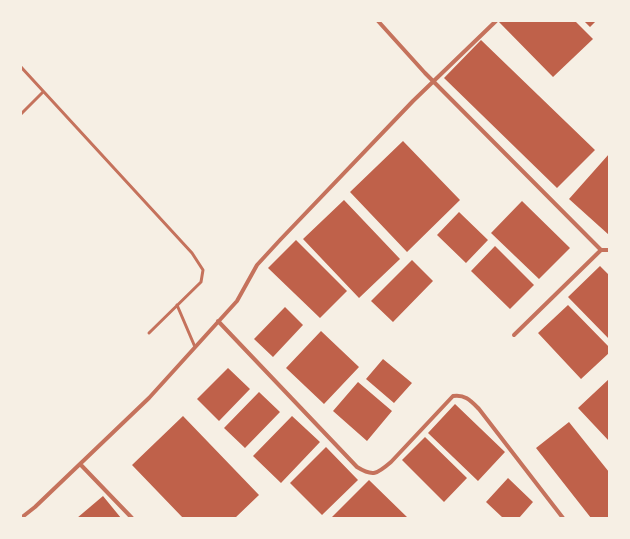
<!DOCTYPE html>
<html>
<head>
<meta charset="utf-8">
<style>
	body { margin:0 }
	#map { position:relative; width:630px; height:539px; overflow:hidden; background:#f6efe4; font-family:"Varela Round",sans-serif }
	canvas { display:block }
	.frame { position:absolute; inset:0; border:22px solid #f6efe4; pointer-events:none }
</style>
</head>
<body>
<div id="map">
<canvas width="630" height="539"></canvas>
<div class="frame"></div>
</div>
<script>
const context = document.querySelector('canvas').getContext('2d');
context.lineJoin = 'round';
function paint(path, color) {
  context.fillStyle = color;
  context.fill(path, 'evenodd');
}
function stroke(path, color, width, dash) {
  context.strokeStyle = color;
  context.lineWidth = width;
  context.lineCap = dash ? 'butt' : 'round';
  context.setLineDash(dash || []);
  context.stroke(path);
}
paint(new Path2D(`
	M 501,21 L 575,21 L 593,39 L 553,77 L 499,22 Z
	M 584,21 L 596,21 L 590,27 Z
	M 481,40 L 595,150 L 557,188 L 444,78 Z
	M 403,141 L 460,200 L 407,252 L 350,192 Z
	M 609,154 L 609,235 L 569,199 Z
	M 344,200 L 400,259 L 359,298 L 303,239 Z
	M 522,201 L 570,248 L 539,279 L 491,233 Z
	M 459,212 L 488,240 L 466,263 L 437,235 Z
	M 296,240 L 347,291 L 320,318 L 268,268 Z
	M 495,246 L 534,285 L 510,309 L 471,271 Z
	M 412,260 L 433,281 L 393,322 L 371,301 Z
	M 600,266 L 609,275 L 609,339 L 568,297 Z
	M 568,305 L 609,347 L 609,353 L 581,379 L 538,333 Z
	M 285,307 L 303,325 L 273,357 L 254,339 Z
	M 321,331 L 359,367 L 324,404 L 286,368 Z
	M 383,359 L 412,383 L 394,403 L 366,379 Z
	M 228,368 L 250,389 L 219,421 L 197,399 Z
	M 609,379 L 609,441 L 578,408 Z
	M 358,382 L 392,411 L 367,441 L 333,411 Z
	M 259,392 L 280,412 L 245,448 L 224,428 Z
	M 455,404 L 505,452 L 478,481 L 428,433 Z
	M 183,416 L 259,495 L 235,518 L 183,518 L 132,465 Z
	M 292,416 L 320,442 L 281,483 L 253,456 Z
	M 569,422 L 609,472 L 609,518 L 591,518 L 536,448 Z
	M 425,437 L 467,478 L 444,502 L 402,460 Z
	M 326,447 L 358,480 L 322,515 L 290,483 Z
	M 508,478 L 533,502 L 519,518 L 503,518 L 486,502 Z
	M 369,480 L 408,518 L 331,518 Z
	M 103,496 L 121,518 L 77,518 Z`), '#bf614a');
stroke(new Path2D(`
	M 21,67 L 192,253 L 203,270 L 201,282 L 149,333
	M 21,114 L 43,92
	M 177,305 L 195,347`), '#c5725c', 3);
stroke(new Path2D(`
	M 378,21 L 425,73 L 601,250 L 609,250
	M 218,321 L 357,467 C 373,477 377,474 391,462 L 453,396 C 465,394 471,401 479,409 L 563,518
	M 514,335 L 601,250
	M 80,464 L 132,518
	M 21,518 L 35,507 L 149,398 L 237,301 L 257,265 L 280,240 L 413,101 L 496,21`), '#c5725c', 4);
</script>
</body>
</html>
